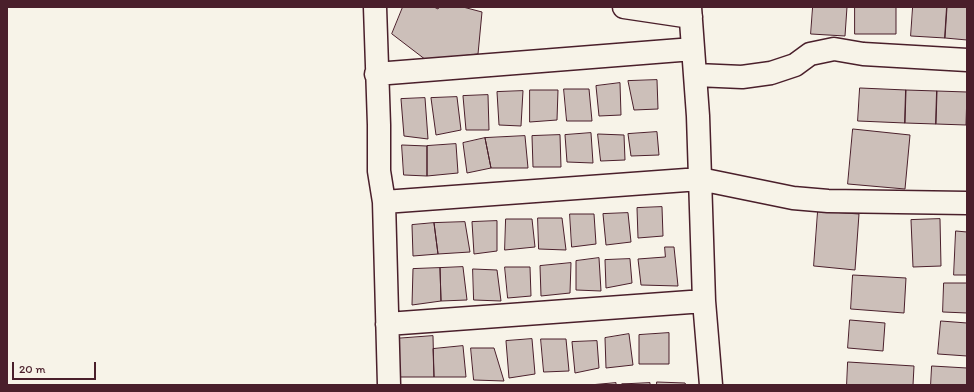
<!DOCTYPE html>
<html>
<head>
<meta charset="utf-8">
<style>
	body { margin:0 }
	#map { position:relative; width:974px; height:392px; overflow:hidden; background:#f7f3e8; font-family:Itim,sans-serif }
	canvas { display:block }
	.frame { position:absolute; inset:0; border:8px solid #4a1f2b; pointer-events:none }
	.scale { position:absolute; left:12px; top:362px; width:84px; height:18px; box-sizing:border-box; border:2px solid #4a1f2b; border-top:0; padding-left:5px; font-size:12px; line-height:14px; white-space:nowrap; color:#4a1f2b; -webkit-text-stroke:3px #f7f3e8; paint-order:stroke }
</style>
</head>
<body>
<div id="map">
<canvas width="974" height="392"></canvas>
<div class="frame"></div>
<div class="scale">20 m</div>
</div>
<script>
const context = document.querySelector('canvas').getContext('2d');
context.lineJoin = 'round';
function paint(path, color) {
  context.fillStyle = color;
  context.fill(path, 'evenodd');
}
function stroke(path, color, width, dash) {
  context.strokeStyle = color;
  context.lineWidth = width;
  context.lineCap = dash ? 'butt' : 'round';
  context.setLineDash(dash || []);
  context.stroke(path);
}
const building = new Path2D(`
	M 403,7 L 434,7 L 438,9 L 439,7 L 463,7 L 482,12 L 478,54 L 426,60 L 392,34 Z
	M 813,7 L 847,7 L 845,36 L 811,34 Z
	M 855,7 L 896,7 L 896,34 L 855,34 Z
	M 913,7 L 947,7 L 945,38 L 911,36 Z
	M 947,7 L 967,7 L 967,40 L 945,38 Z
	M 657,80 L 658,109 L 634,110 L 628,81 Z
	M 620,83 L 621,115 L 599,116 L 596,86 Z
	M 860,88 L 906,90 L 905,123 L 858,121 Z
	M 564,89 L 589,89 L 592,121 L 567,121 Z
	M 530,90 L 558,90 L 557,120 L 530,122 Z
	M 906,90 L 937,91 L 936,124 L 905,123 Z
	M 523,91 L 521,126 L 499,125 L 497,92 Z
	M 937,91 L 967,92 L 966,125 L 936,124 Z
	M 488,95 L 489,130 L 466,130 L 463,96 Z
	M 457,97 L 461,130 L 436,135 L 431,98 Z
	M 425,98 L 428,139 L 404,136 L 401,99 Z
	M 853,129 L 910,135 L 905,189 L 848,184 Z
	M 657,132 L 659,155 L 631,156 L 628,134 Z
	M 591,133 L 593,163 L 567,162 L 565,135 Z
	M 598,134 L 624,135 L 625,160 L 601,161 Z
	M 560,135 L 561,167 L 533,167 L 532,136 Z
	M 525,136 L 528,168 L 491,168 L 485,138 Z
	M 485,138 L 491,168 L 467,173 L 463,143 Z
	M 456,144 L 458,173 L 427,176 L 427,146 Z
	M 402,145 L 427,146 L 427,176 L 404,175 Z
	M 662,207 L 663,236 L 638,238 L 637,208 Z
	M 818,211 L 859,214 L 855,270 L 814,266 Z
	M 628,213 L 631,242 L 606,245 L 603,214 Z
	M 570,214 L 594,214 L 596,244 L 572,247 Z
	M 538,218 L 562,218 L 566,250 L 539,249 Z
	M 506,219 L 532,219 L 535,247 L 505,250 Z
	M 940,219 L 941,266 L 913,267 L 911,220 Z
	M 497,221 L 497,251 L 474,254 L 472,222 Z
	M 465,222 L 470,252 L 438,254 L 434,223 Z
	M 434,223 L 438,254 L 413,256 L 412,225 Z
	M 956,231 L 967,232 L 967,275 L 954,275 Z
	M 665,247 L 674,247 L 678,286 L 641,285 L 638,259 L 665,257 Z
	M 599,258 L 601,291 L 576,290 L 576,261 Z
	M 630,259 L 632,283 L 606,288 L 605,260 Z
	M 571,263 L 570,293 L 541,296 L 540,266 Z
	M 463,267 L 467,300 L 441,301 L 440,268 Z
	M 505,267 L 530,267 L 531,296 L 508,298 Z
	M 440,268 L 441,301 L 412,305 L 413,269 Z
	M 473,269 L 497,270 L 501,301 L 474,300 Z
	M 853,275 L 906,278 L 904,313 L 851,309 Z
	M 944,283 L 967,283 L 967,313 L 943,312 Z
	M 850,320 L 885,323 L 883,351 L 848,348 Z
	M 941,321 L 967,323 L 967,356 L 938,354 Z
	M 669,333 L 669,364 L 639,364 L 639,335 Z
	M 629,334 L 633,365 L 606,368 L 605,338 Z
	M 433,336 L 434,377 L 394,377 L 393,339 Z
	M 532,339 L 535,374 L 509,378 L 506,341 Z
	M 541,339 L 566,339 L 569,371 L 544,372 Z
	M 597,341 L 599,368 L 575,373 L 572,342 Z
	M 463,346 L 466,377 L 434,377 L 433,349 Z
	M 471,348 L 494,348 L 504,381 L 474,380 Z
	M 848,362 L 914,366 L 913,385 L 847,385 Z
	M 932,366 L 967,368 L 967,385 L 931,385 Z
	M 657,382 L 685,383 L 686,385 L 657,385 Z
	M 616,383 L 616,385 L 590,385 Z
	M 650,383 L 650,385 L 622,384 Z`);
paint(building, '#ccbfb9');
stroke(building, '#4a1f2b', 1);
const minor = new Path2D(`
	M 375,7 L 379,125 L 379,171 L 384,202 L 389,385
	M 624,7 L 691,17
	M 690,7 L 698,116 L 704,301 L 711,385
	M 376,74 L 693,49
	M 696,75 L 742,77 L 771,73 L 795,65 L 810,54 L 834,49 L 863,54 L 967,60
	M 384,202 L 700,179 L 793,198 L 828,201 L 967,203
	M 387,324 L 704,301`);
stroke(minor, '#4a1f2b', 25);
stroke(minor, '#f7f3e8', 22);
</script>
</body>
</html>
